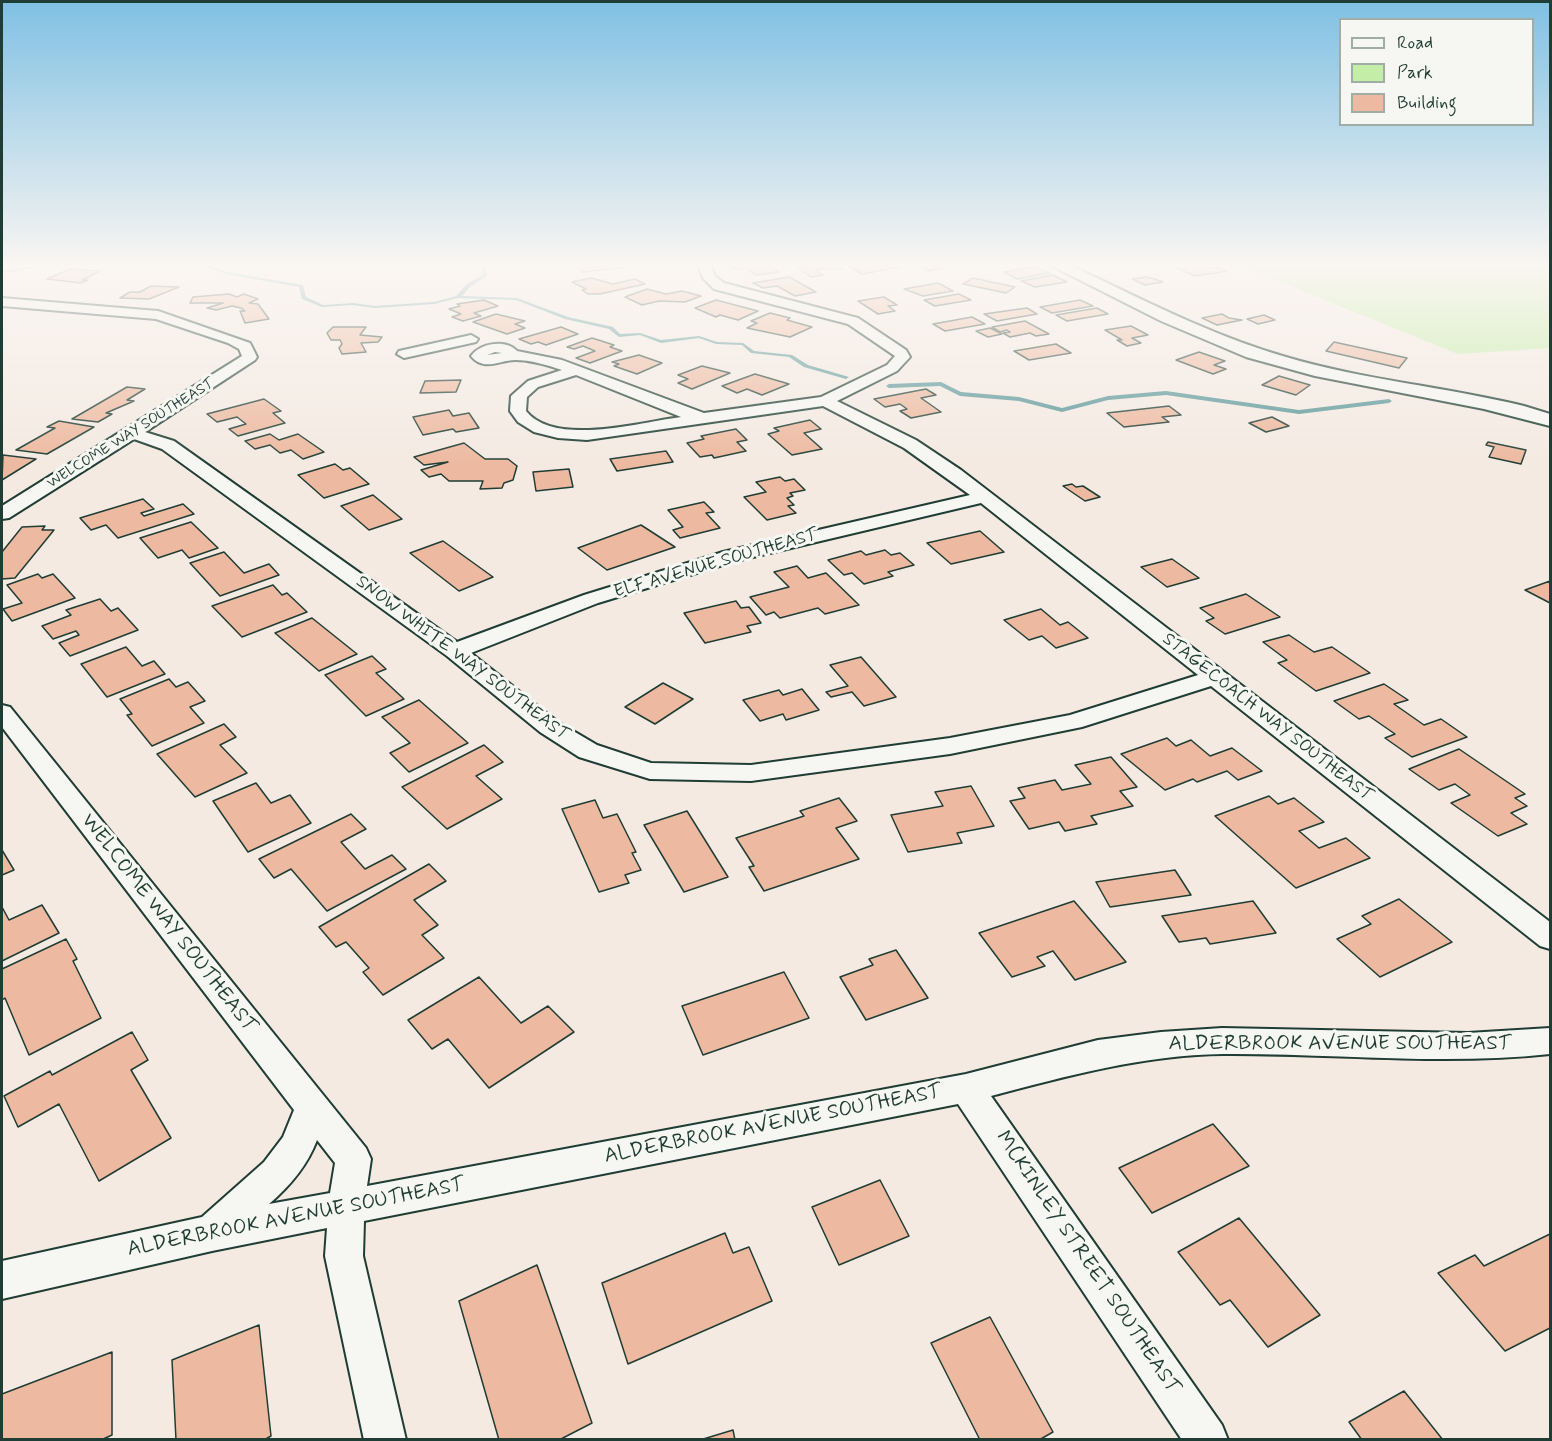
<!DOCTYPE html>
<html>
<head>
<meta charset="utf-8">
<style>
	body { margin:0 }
	#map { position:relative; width:1552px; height:1441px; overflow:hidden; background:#f4eae2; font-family:Mynerve,sans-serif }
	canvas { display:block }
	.frame { position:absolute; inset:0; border:3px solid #1f3d34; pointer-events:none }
	.legend { position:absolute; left:1339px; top:18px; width:195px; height:108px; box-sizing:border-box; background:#f6f6f2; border:2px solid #a0aca6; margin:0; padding:8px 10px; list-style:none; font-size:18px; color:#1f3d34 }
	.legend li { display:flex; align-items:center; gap:12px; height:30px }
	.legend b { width:30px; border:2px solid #a0aca6 }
</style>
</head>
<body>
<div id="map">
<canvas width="1552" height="1441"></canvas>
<div class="frame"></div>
<ul class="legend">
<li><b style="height:8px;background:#f6f6f2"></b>Road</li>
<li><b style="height:16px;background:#c4eda8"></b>Park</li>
<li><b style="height:16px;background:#edb9a0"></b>Building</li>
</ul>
</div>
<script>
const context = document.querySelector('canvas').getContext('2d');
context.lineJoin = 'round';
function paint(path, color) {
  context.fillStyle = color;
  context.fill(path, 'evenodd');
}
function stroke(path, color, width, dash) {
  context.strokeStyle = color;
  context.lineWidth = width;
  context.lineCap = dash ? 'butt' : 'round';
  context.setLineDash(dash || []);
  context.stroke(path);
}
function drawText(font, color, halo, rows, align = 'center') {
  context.font = font + ' Mynerve,sans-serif';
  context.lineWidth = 6;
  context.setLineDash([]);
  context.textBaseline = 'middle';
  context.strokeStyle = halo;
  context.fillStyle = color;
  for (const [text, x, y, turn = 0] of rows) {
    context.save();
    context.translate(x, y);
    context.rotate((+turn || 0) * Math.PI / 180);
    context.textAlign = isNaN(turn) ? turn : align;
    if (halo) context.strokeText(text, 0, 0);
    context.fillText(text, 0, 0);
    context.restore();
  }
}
paint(new Path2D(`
	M 1236,264 L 1550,264 L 1550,348 L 1458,354 Z`), '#c4eda8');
paint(new Path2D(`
	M 53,264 L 62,264 L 2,273 L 2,271 Z
	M 199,264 L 204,264 L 227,272 L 303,285 L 306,297 L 323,305 L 353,303 L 375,306 L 434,302 L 456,296 L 467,284 L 483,275 L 482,264 L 486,264 L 487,276 L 471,286 L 462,296 L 517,298 L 568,317 L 613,327 L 620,334 L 640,333 L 661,340 L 699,336 L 717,342 L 743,343 L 754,351 L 792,355 L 808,365 L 849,377 L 846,379 L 804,367 L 789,357 L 751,353 L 742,345 L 716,344 L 699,338 L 661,343 L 640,335 L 619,337 L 609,329 L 565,319 L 516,300 L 458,298 L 434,304 L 375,308 L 353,305 L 322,307 L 302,299 L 299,287 L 226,274 Z
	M 941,382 L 961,392 L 1019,397 L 1062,408 L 1108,396 L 1166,391 L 1299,410 L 1389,399 L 1392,401 L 1389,403 L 1299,414 L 1166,395 L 1108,400 L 1062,412 L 1019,401 L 960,396 L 940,386 L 889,388 L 886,386 L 889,384 Z`), '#5a9698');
const building = new Path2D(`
	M 575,264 L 623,264 L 626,267 L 583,272 Z
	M 728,264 L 768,264 L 779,272 L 756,275 L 746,268 L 736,269 Z
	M 805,264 L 834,264 L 842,269 L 814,269 L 823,275 L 811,277 L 797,267 L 808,266 Z
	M 864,264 L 895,264 L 900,267 L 862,274 L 849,266 Z
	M 916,264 L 935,264 L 943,268 L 928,271 Z
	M 1168,264 L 1195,264 L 1206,268 L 1217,267 L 1227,271 L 1195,276 Z
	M 1035,267 L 1049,273 L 1017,279 L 1004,272 Z
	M 70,269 L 100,271 L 82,280 L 88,280 L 81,283 L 47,279 Z
	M 1053,275 L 1067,282 L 1035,287 L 1021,281 Z
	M 789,277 L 816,292 L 795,296 L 777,286 L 763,288 L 753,283 Z
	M 1146,277 L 1155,279 L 1163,282 L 1145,285 L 1132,279 Z
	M 591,278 L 613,284 L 635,279 L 645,284 L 600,294 L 588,294 L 582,290 L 586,289 L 572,282 Z
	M 973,278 L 1015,287 L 1006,293 L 963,284 Z
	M 938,283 L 953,291 L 923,296 L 904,289 Z
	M 151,286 L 179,287 L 149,299 L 120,298 L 130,292 L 140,292 Z
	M 647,289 L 666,294 L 682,291 L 701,296 L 685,302 L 659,301 L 642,305 L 625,297 Z
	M 229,294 L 237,297 L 244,294 L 258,299 L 249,303 L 258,304 L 269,319 L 245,323 L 240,311 L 245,311 L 241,308 L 232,306 L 216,310 L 207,308 L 223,303 L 190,303 L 193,297 Z
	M 959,294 L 971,300 L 935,306 L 924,300 Z
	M 884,297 L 897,305 L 888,306 L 895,311 L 878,314 L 858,301 Z
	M 484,300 L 498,306 L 474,313 L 481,316 L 463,321 L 452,317 L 461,314 L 449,309 L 460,306 L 457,304 Z
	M 716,300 L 758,311 L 738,320 L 720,315 L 716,317 L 695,308 Z
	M 1080,300 L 1093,306 L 1052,313 L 1040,307 Z
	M 1027,308 L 1037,314 L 997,321 L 984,314 Z
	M 1097,308 L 1108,314 L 1067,321 L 1056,315 Z
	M 770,313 L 790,318 L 787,320 L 812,327 L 790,337 L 747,328 L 757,323 L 751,321 Z
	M 496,314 L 525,321 L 515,324 L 525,328 L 507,334 L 473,322 Z
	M 1222,314 L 1229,318 L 1242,320 L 1217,325 L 1202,318 Z
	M 1264,315 L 1275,320 L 1258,324 L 1247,319 Z
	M 972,317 L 985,324 L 945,331 L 933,324 Z
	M 1025,321 L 1049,334 L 1036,336 L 1030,333 L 1010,337 L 1003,333 L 1010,332 L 1007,330 L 1000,332 L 992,327 Z
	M 1131,326 L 1148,335 L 1132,338 L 1141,343 L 1127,346 L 1117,340 L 1122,340 L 1105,330 Z
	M 333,327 L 366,327 L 360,335 L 382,337 L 378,342 L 361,343 L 366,352 L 342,354 L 339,348 L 342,344 L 340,340 L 331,340 L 327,333 Z
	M 561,327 L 578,334 L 546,345 L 538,342 L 531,344 L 519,339 Z
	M 990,328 L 1002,334 L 988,337 L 976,331 Z
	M 592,338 L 614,345 L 610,347 L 622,351 L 590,363 L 576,358 L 595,351 L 583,346 L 574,349 L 567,347 Z
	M 1334,342 L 1407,358 L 1399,368 L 1326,351 Z
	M 1056,344 L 1071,353 L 1029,360 L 1014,351 Z
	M 1199,352 L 1225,361 L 1214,365 L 1226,369 L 1213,374 L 1176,360 Z
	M 639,355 L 662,363 L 637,374 L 614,366 L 619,364 L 612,362 Z
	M 702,366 L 730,373 L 692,389 L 678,383 L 688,379 L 678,375 Z
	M 755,374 L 789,384 L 762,395 L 747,389 L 737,393 L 722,386 Z
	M 1279,376 L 1310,385 L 1296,395 L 1262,385 Z
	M 461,380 L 456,392 L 420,393 L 425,381 Z
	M 127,387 L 145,389 L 127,400 L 134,401 L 106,413 L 112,414 L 98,422 L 72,419 Z
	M 926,389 L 936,395 L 921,398 L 941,412 L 911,418 L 900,411 L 907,409 L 900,404 L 885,407 L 874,399 Z
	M 264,399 L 281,411 L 273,413 L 285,423 L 238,436 L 229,429 L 246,424 L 237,417 L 217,422 L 207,414 Z
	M 1169,406 L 1181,415 L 1162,417 L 1169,422 L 1124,427 L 1107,413 Z
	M 449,410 L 453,416 L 469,413 L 479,428 L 456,432 L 453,429 L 423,435 L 413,417 Z
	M 1272,417 L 1289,426 L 1266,432 L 1249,423 Z
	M 810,420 L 821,429 L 804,433 L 822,449 L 792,455 L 768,434 L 779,431 L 774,428 Z
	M 59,421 L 94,427 L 47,454 L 16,450 L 55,428 L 47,427 Z
	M 736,429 L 747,440 L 737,442 L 746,451 L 714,458 L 712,455 L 700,457 L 687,443 L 704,439 L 701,436 Z
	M 270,434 L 279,440 L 298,434 L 324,452 L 303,459 L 291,450 L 280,453 L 270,445 L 255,449 L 245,441 Z
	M 1488,442 L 1526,450 L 1521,464 L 1489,457 L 1494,447 L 1486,445 Z
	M 464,443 L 485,459 L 508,459 L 517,466 L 513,480 L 504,483 L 502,488 L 480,489 L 483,481 L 449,481 L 441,474 L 429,477 L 421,470 L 448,462 L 424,465 L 414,457 Z
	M 666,451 L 673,462 L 617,471 L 610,459 Z
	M 3,455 L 36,459 L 2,480 Z
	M 335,464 L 343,470 L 350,468 L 369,484 L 324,498 L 298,475 Z
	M 569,469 L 573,487 L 536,491 L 533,472 Z
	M 780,477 L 785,481 L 794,479 L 805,490 L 790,493 L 793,496 L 787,498 L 794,505 L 788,506 L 796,513 L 767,520 L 744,497 L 766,492 L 756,482 Z
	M 1072,484 L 1076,487 L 1083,486 L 1100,497 L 1085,501 L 1063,486 Z
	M 373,495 L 402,519 L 369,530 L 341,506 Z
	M 143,499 L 154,509 L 141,513 L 144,516 L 183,504 L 194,514 L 118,538 L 106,525 L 91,530 L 80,518 Z
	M 704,502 L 714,512 L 706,513 L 720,528 L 680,538 L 673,530 L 683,527 L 668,510 Z
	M 191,522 L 218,548 L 189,558 L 182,550 L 158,558 L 140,538 Z
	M 641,525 L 675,547 L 607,570 L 578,548 Z
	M 45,526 L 42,530 L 54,530 L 15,578 L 2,579 L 2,552 L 22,527 Z
	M 980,531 L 1004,552 L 951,564 L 927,543 Z
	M 443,541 L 493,577 L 459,591 L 410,553 Z
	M 885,550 L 891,555 L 900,553 L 914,565 L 888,572 L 893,576 L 864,584 L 852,573 L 844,575 L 828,560 L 861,551 L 866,555 Z
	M 224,552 L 244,573 L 269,564 L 279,575 L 220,596 L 190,563 Z
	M 1172,559 L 1199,578 L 1167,587 L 1141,567 Z
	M 797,566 L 808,578 L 826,573 L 859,605 L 825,614 L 818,608 L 780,618 L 774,612 L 766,615 L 750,597 L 789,587 L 774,572 Z
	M 38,574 L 42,578 L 53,574 L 75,598 L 12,621 L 3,609 L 22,603 L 7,585 Z
	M 1550,581 L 1550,603 L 1525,590 Z
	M 273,585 L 282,595 L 287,593 L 307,612 L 242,637 L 212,606 Z
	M 1246,594 L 1280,617 L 1225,634 L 1206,621 L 1214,618 L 1200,608 Z
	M 100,599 L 111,611 L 118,608 L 138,630 L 70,656 L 59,643 L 79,635 L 76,631 L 53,639 L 42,626 L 71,615 L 66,610 Z
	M 736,601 L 741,608 L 749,607 L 761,623 L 747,626 L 751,632 L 705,643 L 684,613 Z
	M 1041,609 L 1060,625 L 1068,622 L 1088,638 L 1056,648 L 1042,636 L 1029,640 L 1004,620 Z
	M 312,618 L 357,654 L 319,671 L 275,633 Z
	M 1289,635 L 1314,652 L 1332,647 L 1370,673 L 1316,691 L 1278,663 L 1287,660 L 1263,642 Z
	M 126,647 L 142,666 L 154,661 L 165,674 L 107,697 L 81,664 Z
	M 372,656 L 386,669 L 376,673 L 404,699 L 366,716 L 325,675 Z
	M 861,657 L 896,697 L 864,706 L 852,692 L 831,697 L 826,692 L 848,686 L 830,665 Z
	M 169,679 L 176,687 L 188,682 L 205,701 L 190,707 L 204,723 L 152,746 L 127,715 L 132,714 L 120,699 Z
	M 663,683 L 693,699 L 655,724 L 625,707 Z
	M 1384,684 L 1408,700 L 1394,704 L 1424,725 L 1441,719 L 1467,737 L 1412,757 L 1385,738 L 1395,734 L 1369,716 L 1359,719 L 1334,701 Z
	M 802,689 L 819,710 L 786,720 L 783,714 L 760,721 L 743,700 L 779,690 L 783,695 Z
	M 419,700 L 468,743 L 409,772 L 390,753 L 410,743 L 382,717 Z
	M 224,724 L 236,737 L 220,745 L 247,773 L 195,797 L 157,754 Z
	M 1167,738 L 1176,746 L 1191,740 L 1210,756 L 1232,748 L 1262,771 L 1238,780 L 1227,771 L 1197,782 L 1193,779 L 1165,790 L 1121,754 Z
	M 484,745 L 503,762 L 476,776 L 502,799 L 447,829 L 402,787 Z
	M 1459,749 L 1525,794 L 1515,798 L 1527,806 L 1511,813 L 1527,824 L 1498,836 L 1451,803 L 1470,795 L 1455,784 L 1439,790 L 1409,769 Z
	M 1111,757 L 1137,787 L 1120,791 L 1133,806 L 1091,816 L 1097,824 L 1065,831 L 1059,822 L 1029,829 L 1010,801 L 1025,798 L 1018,788 L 1055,780 L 1062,790 L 1091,784 L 1075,765 Z
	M 256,783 L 271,803 L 290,795 L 311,823 L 248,852 L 213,801 Z
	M 971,786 L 994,826 L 957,833 L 962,843 L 908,852 L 891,815 L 943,806 L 935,792 Z
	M 1269,796 L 1278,804 L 1294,798 L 1324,822 L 1299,831 L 1319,848 L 1346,838 L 1370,858 L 1296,888 L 1215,816 Z
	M 839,798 L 857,821 L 836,828 L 859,859 L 764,891 L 749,867 L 754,866 L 736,838 L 804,816 L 800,811 Z
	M 595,800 L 603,818 L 617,814 L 636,852 L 632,853 L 641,870 L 625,875 L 629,883 L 599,892 L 562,809 Z
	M 687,811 L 728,877 L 684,892 L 644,825 Z
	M 351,814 L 366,829 L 341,842 L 365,869 L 392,855 L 406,869 L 327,911 L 291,869 L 274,878 L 259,859 Z
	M 2,850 L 14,870 L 2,875 Z
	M 429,864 L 446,881 L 414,900 L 438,925 L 422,935 L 444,958 L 383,995 L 363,972 L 369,968 L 346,942 L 336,947 L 319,927 Z
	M 1175,870 L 1191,895 L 1110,907 L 1096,882 Z
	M 1399,899 L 1452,942 L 1380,977 L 1337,939 L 1371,924 L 1362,916 Z
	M 1074,901 L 1126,962 L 1075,980 L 1053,951 L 1037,957 L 1045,966 L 1012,977 L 979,933 Z
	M 1253,901 L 1276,933 L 1210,944 L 1206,938 L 1179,942 L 1162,916 Z
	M 42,905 L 59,933 L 2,961 L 2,907 L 9,920 Z
	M 66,939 L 77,959 L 73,961 L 101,1018 L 29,1055 L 5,998 L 2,1000 L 2,969 Z
	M 896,950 L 928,998 L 866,1020 L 840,977 L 873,965 L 869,959 Z
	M 784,972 L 809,1018 L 703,1055 L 682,1006 Z
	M 479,977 L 521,1023 L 548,1006 L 574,1032 L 489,1088 L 448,1039 L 432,1049 L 408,1020 Z
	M 132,1032 L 148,1060 L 131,1070 L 171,1138 L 99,1181 L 59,1104 L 18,1127 L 4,1096 L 50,1071 L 52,1075 Z
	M 1213,1124 L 1249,1166 L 1152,1213 L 1119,1168 Z
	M 880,1180 L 909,1236 L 839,1265 L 812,1207 Z
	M 1239,1218 L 1320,1315 L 1268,1347 L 1230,1300 L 1220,1305 L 1178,1252 Z
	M 725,1233 L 733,1253 L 749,1247 L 772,1301 L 628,1364 L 602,1283 Z
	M 1550,1234 L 1550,1328 L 1505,1351 L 1438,1273 L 1475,1255 L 1484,1266 Z
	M 537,1265 L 592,1423 L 559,1440 L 499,1440 L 459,1301 Z
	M 990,1317 L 1053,1432 L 1039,1440 L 980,1440 L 931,1343 Z
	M 259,1325 L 271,1436 L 264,1440 L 176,1440 L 172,1360 Z
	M 112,1352 L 112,1435 L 101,1440 L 2,1440 L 2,1394 Z
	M 1404,1391 L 1443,1440 L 1362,1440 L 1349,1422 Z
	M 733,1430 L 735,1440 L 700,1440 Z`);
paint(building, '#edb9a0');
stroke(building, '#1f3d34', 1.5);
const minor = new Path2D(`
	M 698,264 L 710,264 L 715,276 L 724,283 L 858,318 L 906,350 L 910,357 L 897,371 L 837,401 L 916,440 L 961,470 L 1550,922 L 1550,949 L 1540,946 L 1211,686 L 1082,727 L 950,754 L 751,781 L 650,779 L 579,757 L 540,732 L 447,656 L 162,449 L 134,439 L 9,518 L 2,519 L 2,506 L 242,356 L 239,349 L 228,343 L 156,319 L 2,306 L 2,298 L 158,311 L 250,343 L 257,357 L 255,360 L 145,432 L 174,441 L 457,642 L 584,595 L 723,552 L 970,495 L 904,448 L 823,406 L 587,440 L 558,438 L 534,432 L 518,422 L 510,411 L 511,396 L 528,381 L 562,370 C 547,365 531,360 515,360 C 500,360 484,372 471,356 C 480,343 506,339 517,351 L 562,360 L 704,413 L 821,397 L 887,365 L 895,356 L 848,324 L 714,289 L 703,278 ZM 495,352 L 502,353 L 487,355 ZM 576,375 L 681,417 C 641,422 555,447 526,411 L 527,397 L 538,387 ZM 981,503 L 1198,675 L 1070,715 L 950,738 L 751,765 L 651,763 L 597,745 L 558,722 L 471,653 L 598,603 L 736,561 Z
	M 471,335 L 478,339 L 476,342 L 404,358 L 397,354 L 399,351 Z
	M 2,705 L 10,707 L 366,1148 L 371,1159 L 367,1186 L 966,1074 L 1098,1040 L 1161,1032 L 1222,1028 L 1468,1033 L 1550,1028 L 1550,1054 C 1441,1066 1332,1053 1223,1054 C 1143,1055 1067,1076 991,1096 L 1222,1425 L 1228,1440 L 1182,1440 L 958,1104 L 364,1221 L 363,1256 L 406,1440 L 364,1440 L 325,1256 L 327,1228 L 212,1251 L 2,1299 L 2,1261 L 202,1217 L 264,1162 L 283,1137 L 294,1110 L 2,727 ZM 317,1140 L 335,1163 L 330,1193 L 269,1204 C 290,1186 307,1166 317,1140 Z`);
const tertiary = new Path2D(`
	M 1048,264 L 1068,264 C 1139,298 1210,335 1286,357 C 1364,380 1446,387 1524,406 L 1550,414 L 1550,426 L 1484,409 L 1315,376 L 1246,357 L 1161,321 Z`);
stroke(minor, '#1f3d34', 4);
stroke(tertiary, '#1f3d34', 4);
paint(minor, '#f6f6f2');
paint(tertiary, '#f6f6f2');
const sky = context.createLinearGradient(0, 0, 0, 465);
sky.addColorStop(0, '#7fc0e3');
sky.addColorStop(0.57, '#faf6f2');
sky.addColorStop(1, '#faf6f200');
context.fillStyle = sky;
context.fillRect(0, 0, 1552, 465);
drawText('15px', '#1f3d34', '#f6f6f2', [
	["WELCOME WAY SOUTHEAST",131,434,-32]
]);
drawText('18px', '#1f3d34', '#f6f6f2', [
	["ELF AVENUE SOUTHEAST",716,564,-16],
	["SNOW WHITE WAY SOUTHEAST",462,659,37],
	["STAGECOACH WAY SOUTHEAST",1267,718,38]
]);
drawText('21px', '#1f3d34', '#f6f6f2', [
	["WELCOME WAY SOUTHEAST",168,924,52],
	["ALDERBROOK AVENUE SOUTHEAST",1340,1045],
	["ALDERBROOK AVENUE SOUTHEAST",773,1125,-11],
	["ALDERBROOK AVENUE SOUTHEAST",296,1218,-11],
	["MCKINLEY STREET SOUTHEAST",1087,1263,56]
]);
</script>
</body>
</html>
